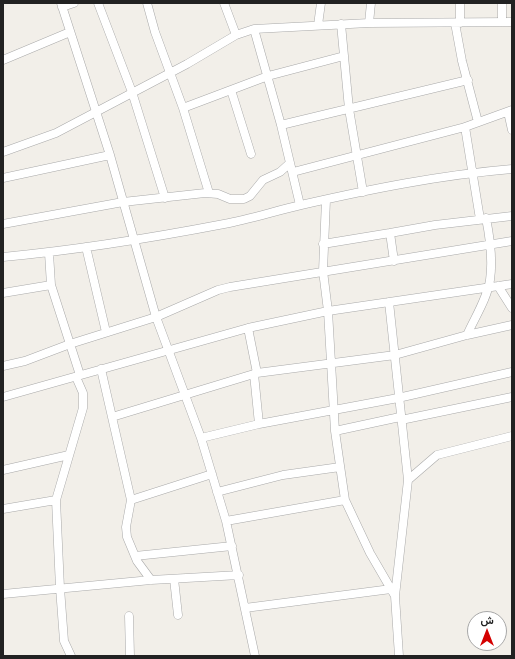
<!DOCTYPE html>
<html>
<head>
<meta charset="utf-8">
<style>
	body { margin:0 }
	#map { position:relative; width:515px; height:659px; overflow:hidden; background:#f2efe9; font-family:Commissioner,Vazirmatn,sans-serif }
	canvas { display:block }
	.frame { position:absolute; inset:0; border:4px solid #222; pointer-events:none }
	.north { position:absolute; left:467px; top:611px; width:40px; height:40px; box-sizing:border-box; background:#fff; border:1px solid #a7a7a7; border-radius:50%; rotate:0deg; font-size:11px; font-weight:700; line-height:16px; text-align:center; color:#222 }
	.north::after { content:''; display:block; margin:auto; width:14px; height:18px; background:#d40000; clip-path:polygon(50% 0,100% 100%,50% 72%,0 100%) }
</style>
</head>
<body>
<div id="map">
<canvas width="515" height="659"></canvas>
<div class="frame"></div>
<div class="north">ش</div>
</div>
<script>
const context = document.querySelector('canvas').getContext('2d');
context.lineJoin = 'round';
function stroke(path, color, width, dash) {
  context.strokeStyle = color;
  context.lineWidth = width;
  context.lineCap = dash ? 'butt' : 'round';
  context.setLineDash(dash || []);
  context.stroke(path);
}
const minor = new Path2D(`
	M 61,3 L 110,155 L 156,317 L 201,438 L 226,521 L 255,656
	M 98,3 L 132,92 L 165,198
	M 147,3 L 155,32 L 183,108 L 209,193
	M 224,3 L 236,35
	M 460,3 L 460,23
	M 502,3 L 502,22
	M 62,7 L 74,3
	M 369,23 L 371,3
	M 455,23 L 462,61 L 478,122
	M 341,24 L 349,109 L 363,192
	M 318,25 L 321,3
	M 254,29 L 281,125 L 300,205
	M 3,60 L 70,32
	M 231,90 L 251,154
	M 183,108 L 268,76 L 344,56
	M 508,112 L 512,130
	M 281,125 L 468,80
	M 465,127 L 480,219
	M 3,152 L 56,133 L 187,64 L 236,35 L 254,29 L 369,23 L 512,22
	M 293,172 L 465,127 L 512,110
	M 3,178 L 110,155
	M 3,224 L 123,202 L 205,193 L 218,194 L 230,199 L 244,199 L 250,196 L 263,180 L 280,172 L 290,163
	M 390,233 L 435,225 L 512,216
	M 323,244 L 390,233 L 394,261
	M 86,247 L 106,332
	M 49,253 L 51,285 L 80,375
	M 3,257 C 77,250 151,238 224,224 C 250,219 275,211 301,205 C 371,189 440,175 512,169
	M 498,286 L 512,308
	M 3,293 L 51,285
	M 389,302 L 408,480
	M 248,328 L 257,373
	M 467,335 C 475,317 487,299 490,280 C 493,260 490,238 486,218
	M 3,366 L 25,361 L 70,344 L 156,317 L 218,290 L 230,287 L 512,241
	M 101,369 L 131,500 L 126,527 L 127,537 L 137,561 L 151,580
	M 254,374 L 259,424
	M 3,397 L 248,328 L 328,311 L 512,284
	M 112,417 L 257,373 L 395,355 L 467,335 L 512,325
	M 401,420 L 512,397
	M 335,431 L 400,417
	M 201,438 L 259,424 L 398,398 L 512,372
	M 3,470 L 69,455
	M 217,492 L 283,475 L 340,467
	M 131,500 L 212,474
	M 345,500 L 370,553 L 395,596 L 399,656
	M 3,509 L 56,500
	M 226,521 L 345,500 L 335,431 L 328,311 L 323,271 L 326,200
	M 135,556 L 232,546
	M 174,579 L 178,615
	M 3,594 L 151,580 L 239,575
	M 395,596 L 408,480 L 437,455 L 512,436
	M 245,608 L 391,589
	M 129,616 L 130,656
	M 71,656 L 64,641 L 60,588 L 56,500 L 83,408 L 83,393 L 76,377`);
stroke(minor, '#a9a9a9', 9);
stroke(minor, '#fff', 8);
</script>
</body>
</html>
